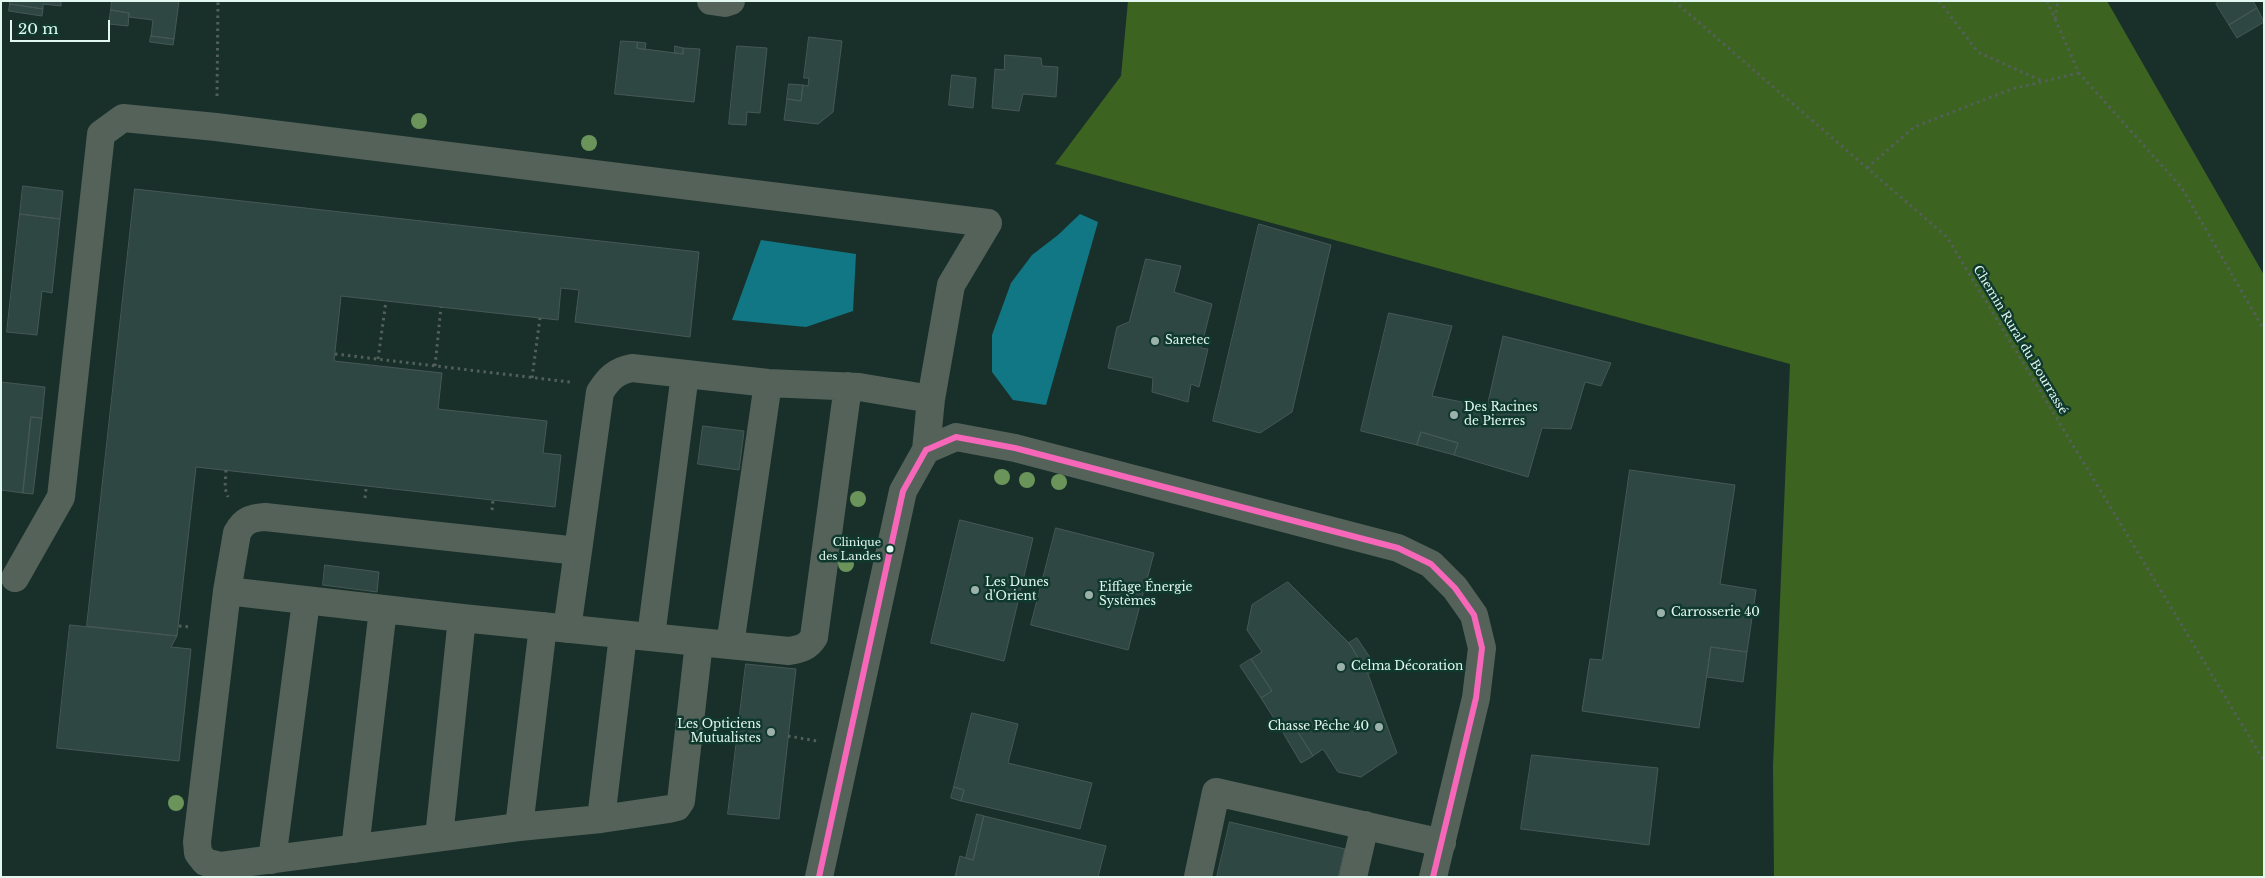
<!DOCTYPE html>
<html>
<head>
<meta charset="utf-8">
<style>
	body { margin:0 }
	#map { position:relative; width:2265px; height:878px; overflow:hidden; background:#19302a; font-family:"Libre Baskerville",serif }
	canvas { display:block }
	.frame { position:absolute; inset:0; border:2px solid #e2f7ef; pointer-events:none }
	.scale { position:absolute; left:10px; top:20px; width:100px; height:22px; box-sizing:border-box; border:2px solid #e2f7ef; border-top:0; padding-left:6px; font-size:15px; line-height:18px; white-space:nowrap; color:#e2f7ef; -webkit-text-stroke:4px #10392e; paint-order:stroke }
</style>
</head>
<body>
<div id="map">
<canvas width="2265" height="878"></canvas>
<div class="frame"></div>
<div class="scale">20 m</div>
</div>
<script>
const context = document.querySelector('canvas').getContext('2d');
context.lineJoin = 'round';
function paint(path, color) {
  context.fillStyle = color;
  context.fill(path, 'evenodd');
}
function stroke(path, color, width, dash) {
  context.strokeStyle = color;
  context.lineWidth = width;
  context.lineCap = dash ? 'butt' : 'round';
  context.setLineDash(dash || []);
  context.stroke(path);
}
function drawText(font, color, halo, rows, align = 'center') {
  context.font = font + ' "Libre Baskerville",serif';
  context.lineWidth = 5;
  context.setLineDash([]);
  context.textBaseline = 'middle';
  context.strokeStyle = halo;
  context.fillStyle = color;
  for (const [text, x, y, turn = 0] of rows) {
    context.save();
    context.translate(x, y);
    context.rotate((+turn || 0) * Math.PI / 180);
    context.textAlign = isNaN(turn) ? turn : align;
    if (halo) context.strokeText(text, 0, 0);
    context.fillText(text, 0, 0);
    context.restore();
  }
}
paint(new Path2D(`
	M 1128,1 L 2107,1 L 2264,275 L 2264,877 L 1774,877 L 1773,766 L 1790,364 L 1055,164 L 1121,76 Z`), '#3d6320');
paint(new Path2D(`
	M 1080,214 L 1098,222 L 1046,405 L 1013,400 L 992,372 L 992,335 L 1011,283 L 1032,255 L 1058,235 Z
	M 761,240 L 856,254 L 853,311 L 806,327 L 732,320 Z`), '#117785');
const building = new Path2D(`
	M 10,1 L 61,1 L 61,6 L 43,4 L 43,9 L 10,4 Z
	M 112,1 L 179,1 L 174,39 L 151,36 L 153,20 L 129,17 L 129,13 L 111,10 Z
	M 2220,1 L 2253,1 L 2257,8 L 2229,25 L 2216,4 Z
	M 10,4 L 43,9 L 42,16 L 9,11 Z
	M 2257,8 L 2264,22 L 2237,38 L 2229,25 Z
	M 111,10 L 129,13 L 128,26 L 109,24 Z
	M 151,36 L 174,39 L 173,45 L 150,42 Z
	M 809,37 L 842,41 L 833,112 L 818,124 L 784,120 L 787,99 L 801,101 L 803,85 L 808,86 L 809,78 L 804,78 Z
	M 621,41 L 638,42 L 637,48 L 675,53 L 683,54 L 683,48 L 700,49 L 694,102 L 615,94 Z
	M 638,42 L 646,43 L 645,50 L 637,48 Z
	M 675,46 L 683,48 L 683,54 L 675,53 Z
	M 737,46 L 767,48 L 760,113 L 747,112 L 746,125 L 729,124 Z
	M 1005,55 L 1041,58 L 1042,66 L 1058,67 L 1056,97 L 1023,94 L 1019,111 L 992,108 L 995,69 L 1004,70 Z
	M 952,75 L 976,78 L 973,108 L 949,105 Z
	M 789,84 L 803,85 L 801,101 L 787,99 Z
	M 23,186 L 63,191 L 60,219 L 20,214 Z
	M 135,189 L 699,252 L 690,337 L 575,322 L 579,290 L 561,288 L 558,320 L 341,296 L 334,361 L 442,373 L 438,409 L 547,421 L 543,453 L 561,455 L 555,507 L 196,467 L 177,636 L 87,626 Z
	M 20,214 L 60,219 L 52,293 L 42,291 L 37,335 L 7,332 Z
	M 1259,224 L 1331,245 L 1292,412 L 1260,433 L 1213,421 Z
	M 1146,259 L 1181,266 L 1174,292 L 1212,304 L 1201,348 L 1208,349 L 1199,387 L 1191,384 L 1188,402 L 1152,392 L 1153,378 L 1108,368 L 1117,327 L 1129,322 Z
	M 1389,313 L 1452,326 L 1432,396 L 1487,407 L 1503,336 L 1611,363 L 1601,386 L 1585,382 L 1571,429 L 1542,428 L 1528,477 L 1454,455 L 1458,443 L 1421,432 L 1417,445 L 1361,431 Z
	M 1,382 L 45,387 L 42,418 L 31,417 L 23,493 L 1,490 Z
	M 31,417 L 42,418 L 33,494 L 23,493 Z
	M 703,426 L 744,431 L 739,470 L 698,464 Z
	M 1421,432 L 1458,443 L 1454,455 L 1417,445 Z
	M 1630,470 L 1735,485 L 1720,584 L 1756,590 L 1747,652 L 1711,647 L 1699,728 L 1582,711 L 1590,659 L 1602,660 Z
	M 960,520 L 1033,538 L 1004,661 L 931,643 Z
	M 1056,528 L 1154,553 L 1128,650 L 1031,625 Z
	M 325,565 L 379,572 L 377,592 L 323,585 Z
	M 1288,582 L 1349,643 L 1368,674 L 1397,753 L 1361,777 L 1338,772 L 1323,749 L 1313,756 L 1293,724 L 1282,731 L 1261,698 L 1272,691 L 1251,659 L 1262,652 L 1247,630 L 1252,605 Z
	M 70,625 L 177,636 L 171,647 L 191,649 L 179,761 L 57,748 Z
	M 1357,638 L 1377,668 L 1368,674 L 1349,643 Z
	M 1711,647 L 1747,652 L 1743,682 L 1707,677 Z
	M 1251,659 L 1272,691 L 1261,698 L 1240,666 Z
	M 746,664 L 796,669 L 779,819 L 728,814 Z
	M 972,713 L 1018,724 L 1008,763 L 1092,783 L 1080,829 L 961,801 L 964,790 L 954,787 Z
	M 1293,724 L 1313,756 L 1301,763 L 1282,731 Z
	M 1532,755 L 1658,768 L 1649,845 L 1521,829 Z
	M 954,787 L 964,790 L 961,801 L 951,798 Z
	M 977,814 L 984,816 L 973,860 L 966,858 Z
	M 984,816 L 1106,846 L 1098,877 L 955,877 L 960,856 L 973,860 Z
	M 1230,822 L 1345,849 L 1338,877 L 1217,877 Z`);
paint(building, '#2e4743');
stroke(building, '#465856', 1);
stroke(new Path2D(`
	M 1674,1 L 1947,237 L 2264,761
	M 1939,1 L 1978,52 L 2042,81
	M 2047,1 L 2079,73 L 2182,188 L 2264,330
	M 2055,19 L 2058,1
	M 217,96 L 218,1
	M 1867,168 L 1914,127 L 2012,89 L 2079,73
	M 335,354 L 570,382
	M 378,359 L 386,301
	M 435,366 L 441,307
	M 532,378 L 540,318
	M 226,470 L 225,488 L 228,497
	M 365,498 L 366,489
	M 492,510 L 493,500
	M 179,626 L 191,627
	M 788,736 L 817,741`), '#53605a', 3, [2.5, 4]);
stroke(new Path2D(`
	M 711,1 L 725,3 L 731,1
	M 926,450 L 956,437 L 1015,448 L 1398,548 L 1431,564 L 1455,588 L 1474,615 L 1482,648 L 1476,698 L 1433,877
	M 15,578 L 61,497 L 101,134 L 123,118 L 216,127 L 988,223 L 951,285 L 931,399 L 926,450 L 903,491 L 819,877
	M 227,591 L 462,618 L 699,642 L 681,801 L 677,807 L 669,809 L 601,819 L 519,827 L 221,866 L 205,862 L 198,853 L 197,842 L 227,591 L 237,533 C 244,520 251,518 265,517 L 578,551 L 600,392 C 609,378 616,371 632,368 L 768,383 L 859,387 L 931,399
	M 567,629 L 578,551
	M 651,636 L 685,374
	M 699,642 L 789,651 C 801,649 808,647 814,637 L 848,386
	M 730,645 L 768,383
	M 601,819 L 623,635
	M 519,827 L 543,626
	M 439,837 L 462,618
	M 355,849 L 383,609
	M 272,860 L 306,601
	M 1198,877 L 1216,792 L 1442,843
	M 1353,877 L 1365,825`), '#54625a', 28);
stroke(new Path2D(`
	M 926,450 L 956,437 L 1015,448 L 1398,548 L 1431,564 L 1455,588 L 1474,615 L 1482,648 L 1476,698 L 1433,877
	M 819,877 L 903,491 L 926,450`), '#f667b9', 6);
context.fillStyle = '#6a945a';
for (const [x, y] of [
	[419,121],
	[589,143],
	[1002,477],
	[1027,480],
	[1059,482],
	[858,499],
	[846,564],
	[176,803]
]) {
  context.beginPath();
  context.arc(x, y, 8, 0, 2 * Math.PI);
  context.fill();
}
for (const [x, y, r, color] of [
	[1155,341,5,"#9cb1aa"],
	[1454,415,5,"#9cb1aa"],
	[890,549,4.5,"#e2f7ef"],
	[975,590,5,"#9cb1aa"],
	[1089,595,5,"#9cb1aa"],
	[1661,613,5,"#9cb1aa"],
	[1341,667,5,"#9cb1aa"],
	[1379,727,5,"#9cb1aa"],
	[771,732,5,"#9cb1aa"]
]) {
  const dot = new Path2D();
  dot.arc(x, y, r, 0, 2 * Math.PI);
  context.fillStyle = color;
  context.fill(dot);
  stroke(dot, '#10392e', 2);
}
drawText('11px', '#e2f7ef', '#10392e', [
	["Clinique",881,543],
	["des Landes",881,557]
], 'right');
drawText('12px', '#e2f7ef', '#10392e', [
	["Chemin Rural du Bourrassé",2020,340,59]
]);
drawText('12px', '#e2f7ef', '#10392e', [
	["Saretec",1165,341],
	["Des Racines",1464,408],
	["de Pierres",1464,422],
	["Les Dunes",985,583],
	["d'Orient",985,597],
	["Eiffage Énergie",1099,588],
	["Systèmes",1099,602],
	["Carrosserie 40",1671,613],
	["Celma Décoration",1351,667],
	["Les Opticiens",761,725,"right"],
	["Mutualistes",761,739,"right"],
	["Chasse Pêche 40",1369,727,"right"]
], 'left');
</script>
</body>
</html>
